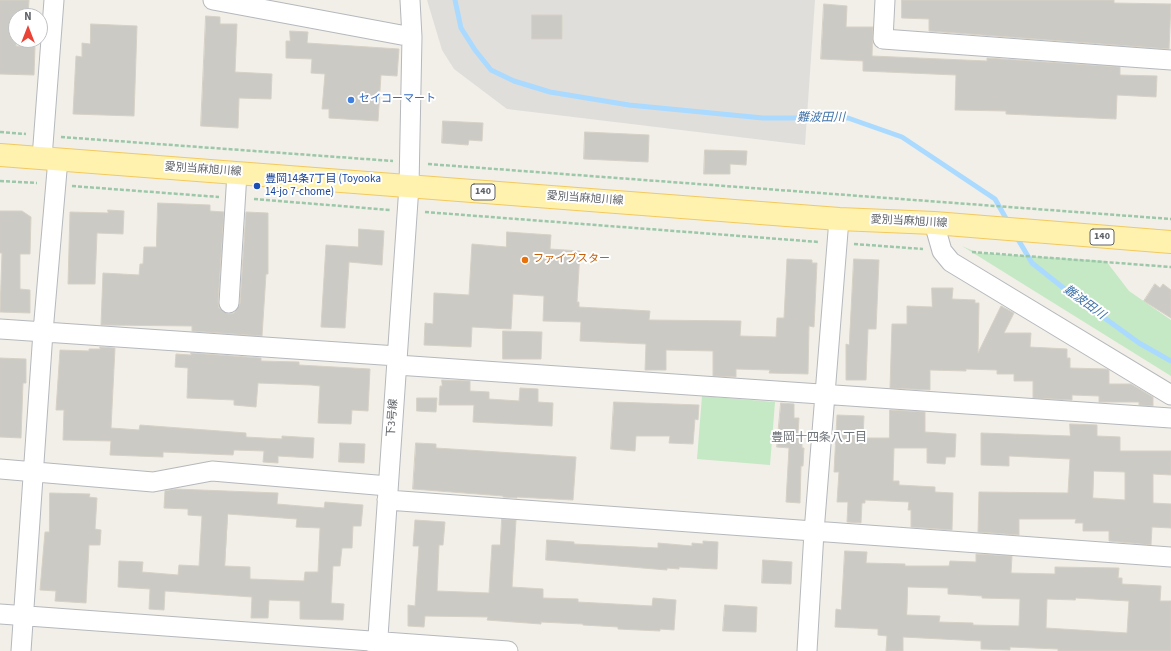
<!DOCTYPE html>
<html>
<head>
<meta charset="utf-8">
<style>
	body { margin:0 }
	#map { position:relative; width:1171px; height:651px; overflow:hidden; background:#f1efe8; font-family:"Source Sans 3",sans-serif }
	canvas { display:block }
	.north { position:absolute; left:8px; top:8px; width:40px; height:40px; box-sizing:border-box; background:#fff; border:1px solid #bfc1c3; border-radius:50%; rotate:0deg; font-size:11px; font-weight:700; line-height:16px; text-align:center; color:#5f6368 }
	.north::after { content:''; display:block; margin:auto; width:14px; height:18px; background:#ea4335; clip-path:polygon(50% 0,100% 100%,50% 72%,0 100%) }
</style>
</head>
<body>
<div id="map">
<canvas width="1171" height="651"></canvas>
<div class="north">N</div>
</div>
<script>
const context = document.querySelector('canvas').getContext('2d');
context.lineJoin = 'round';
function paint(path, color) {
  context.fillStyle = color;
  context.fill(path, 'evenodd');
}
function stroke(path, color, width, dash) {
  context.strokeStyle = color;
  context.lineWidth = width;
  context.lineCap = dash ? 'butt' : 'round';
  context.setLineDash(dash || []);
  context.stroke(path);
}
function drawText(font, color, halo, rows, align = 'center') {
  context.font = font + ' "Source Sans 3","Noto Sans JP",sans-serif';
  context.lineWidth = 4;
  context.setLineDash([]);
  context.textBaseline = 'middle';
  context.strokeStyle = halo;
  context.fillStyle = color;
  for (const [text, x, y, turn = 0] of rows) {
    context.save();
    context.translate(x, y);
    context.rotate((+turn || 0) * Math.PI / 180);
    context.textAlign = isNaN(turn) ? turn : align;
    if (halo) context.strokeText(text, 0, 0);
    context.fillText(text, 0, 0);
    context.restore();
  }
}
paint(new Path2D(`
	M 427,0 L 815,0 L 805,145 L 507,109 L 454,69 L 442,50 Z`), '#e0deda');
paint(new Path2D(`
	M 962,246 L 978,253 L 1106,261 L 1129,291 L 1171,320 L 1171,376 Z
	M 702,396 L 775,402 L 770,465 L 697,459 Z`), '#c5e8c5');
stroke(new Path2D(`
	M 455,0 L 461,28 L 475,50 L 491,70 L 514,81 L 550,92 L 629,105 L 763,118 L 848,118 L 902,137 L 995,199 L 1008,222
	M 1016,236 L 1032,263 L 1066,290 L 1139,343 L 1171,361`), '#aadaff', 5);
const building = new Path2D(`
	M 0,0 L 29,0 L 28,16 L 16,16 L 16,46 L 35,47 L 34,75 L 0,74 Z
	M 902,0 L 1114,0 L 1114,3 L 1171,4 L 1169,49 L 929,31 L 929,19 L 902,18 Z
	M 824,4 L 847,6 L 846,27 L 873,27 L 872,56 L 987,61 L 987,58 L 1120,67 L 1120,75 L 1157,76 L 1156,97 L 1117,95 L 1116,119 L 1006,114 L 1006,111 L 955,110 L 956,75 L 863,71 L 863,61 L 821,59 Z
	M 532,15 L 562,15 L 562,39 L 532,39 Z
	M 206,16 L 220,17 L 220,24 L 237,24 L 235,72 L 272,74 L 271,99 L 239,98 L 238,128 L 201,126 Z
	M 91,24 L 137,26 L 134,116 L 73,114 L 76,56 L 82,57 L 82,43 L 90,44 Z
	M 290,31 L 308,32 L 307,43 L 399,49 L 397,76 L 381,75 L 378,121 L 329,118 L 329,109 L 322,109 L 325,74 L 311,73 L 312,59 L 286,58 L 286,41 L 290,41 Z
	M 443,121 L 483,123 L 482,141 L 469,140 L 468,145 L 442,143 Z
	M 585,132 L 649,135 L 648,162 L 584,159 Z
	M 705,150 L 747,151 L 746,165 L 730,164 L 730,174 L 704,174 Z
	M 158,203 L 210,205 L 210,211 L 224,212 L 218,302 L 219,308 L 228,314 L 234,313 L 240,304 L 246,212 L 268,213 L 268,274 L 266,274 L 262,336 L 192,331 L 192,326 L 101,325 L 103,273 L 139,275 L 140,264 L 143,264 L 144,247 L 156,247 Z
	M 108,210 L 124,211 L 123,234 L 97,233 L 95,284 L 68,284 L 70,212 L 108,213 Z
	M 0,211 L 22,211 L 31,217 L 30,254 L 20,254 L 20,289 L 30,290 L 30,313 L 0,312 L 2,253 L 0,253 Z
	M 359,229 L 384,231 L 382,265 L 349,262 L 345,328 L 321,327 L 326,245 L 358,247 Z
	M 507,232 L 551,235 L 550,249 L 580,251 L 577,302 L 579,302 L 579,307 L 650,311 L 649,320 L 741,321 L 740,336 L 776,337 L 777,318 L 784,318 L 787,259 L 812,260 L 812,263 L 817,263 L 814,327 L 809,326 L 808,374 L 769,373 L 770,370 L 736,369 L 736,377 L 713,376 L 713,351 L 666,350 L 666,370 L 645,370 L 646,344 L 580,341 L 581,322 L 543,321 L 544,296 L 513,294 L 511,329 L 472,327 L 471,347 L 424,345 L 425,323 L 433,324 L 434,293 L 469,295 L 472,244 L 506,247 Z
	M 854,259 L 879,260 L 876,329 L 868,329 L 866,380 L 846,380 L 846,344 L 849,345 Z
	M 1155,284 L 1160,288 L 1163,284 L 1171,290 L 1171,318 L 1144,301 Z
	M 932,288 L 953,288 L 952,299 L 975,300 L 975,303 L 979,303 L 978,353 L 1001,306 L 1014,313 L 1004,333 L 1031,333 L 1030,347 L 1067,349 L 1067,358 L 1070,358 L 1070,368 L 1106,369 L 1109,370 L 1109,384 L 1131,384 L 1153,397 L 1153,406 L 1139,405 L 1139,402 L 1099,402 L 1099,396 L 1072,395 L 1072,400 L 1033,398 L 1033,381 L 1014,381 L 1014,374 L 997,374 L 997,370 L 966,369 L 966,371 L 930,370 L 930,390 L 890,388 L 892,324 L 907,324 L 907,306 L 932,307 Z
	M 503,331 L 542,332 L 541,359 L 503,359 Z
	M 100,347 L 115,348 L 111,428 L 139,430 L 140,425 L 246,433 L 246,437 L 282,439 L 282,436 L 314,438 L 313,458 L 278,456 L 278,463 L 263,462 L 264,451 L 234,450 L 233,455 L 163,452 L 163,457 L 110,455 L 111,441 L 63,440 L 64,410 L 56,410 L 60,350 L 89,351 L 89,349 L 100,349 Z
	M 191,353 L 261,358 L 261,361 L 299,362 L 299,365 L 370,369 L 368,411 L 352,410 L 351,424 L 318,423 L 320,386 L 311,385 L 258,383 L 256,407 L 234,405 L 234,400 L 187,398 L 188,368 L 175,367 L 176,354 L 191,355 Z
	M 0,358 L 26,359 L 26,383 L 23,383 L 21,438 L 0,437 Z
	M 442,380 L 470,381 L 470,391 L 489,392 L 489,399 L 519,401 L 520,388 L 538,389 L 538,402 L 553,403 L 552,426 L 473,422 L 474,405 L 439,405 L 440,386 L 442,386 Z
	M 417,398 L 437,398 L 436,412 L 417,411 Z
	M 614,402 L 699,405 L 698,420 L 695,419 L 693,444 L 669,443 L 670,436 L 636,436 L 635,451 L 611,449 Z
	M 781,403 L 794,404 L 794,418 L 799,418 L 798,433 L 802,433 L 802,448 L 804,448 L 803,466 L 801,466 L 800,503 L 786,502 L 789,448 L 777,447 Z
	M 890,410 L 925,412 L 925,432 L 956,434 L 955,457 L 946,457 L 945,464 L 927,463 L 927,448 L 894,448 L 893,481 L 899,481 L 899,485 L 935,487 L 935,492 L 953,493 L 952,530 L 911,527 L 911,510 L 908,510 L 909,502 L 865,500 L 865,503 L 862,503 L 861,523 L 847,522 L 848,502 L 837,502 L 839,472 L 834,472 L 837,415 L 864,416 L 863,438 L 889,438 Z
	M 1070,424 L 1097,425 L 1097,436 L 1120,437 L 1120,451 L 1171,451 L 1171,475 L 1153,474 L 1153,503 L 1171,504 L 1171,528 L 1152,527 L 1151,545 L 1109,541 L 1109,531 L 1083,531 L 1083,523 L 1075,523 L 1076,519 L 1019,519 L 1019,535 L 978,532 L 979,492 L 1068,493 L 1070,459 L 1009,456 L 1009,466 L 981,465 L 981,433 L 1070,436 ZM 1094,471 L 1125,472 L 1125,500 L 1093,498 Z
	M 340,443 L 365,444 L 364,463 L 339,462 Z
	M 416,443 L 436,444 L 436,448 L 576,457 L 573,500 L 517,497 L 517,498 L 503,497 L 503,496 L 413,489 Z
	M 175,489 L 278,493 L 277,504 L 324,508 L 325,502 L 363,505 L 361,526 L 353,526 L 352,548 L 342,548 L 340,566 L 333,566 L 331,603 L 344,604 L 343,620 L 300,619 L 300,601 L 269,600 L 268,618 L 251,618 L 252,597 L 165,591 L 164,610 L 149,609 L 150,589 L 118,587 L 119,561 L 143,562 L 142,572 L 178,575 L 179,565 L 199,566 L 202,516 L 188,515 L 188,509 L 164,508 L 165,491 ZM 228,514 L 297,519 L 296,527 L 320,528 L 318,572 L 305,572 L 304,581 L 250,579 L 250,567 L 225,566 Z
	M 50,493 L 90,494 L 89,497 L 97,498 L 95,529 L 101,530 L 100,545 L 89,545 L 86,603 L 55,601 L 56,591 L 40,590 L 45,532 L 49,532 Z
	M 502,519 L 516,520 L 512,587 L 543,589 L 543,598 L 578,599 L 578,602 L 652,606 L 653,598 L 676,600 L 674,630 L 660,629 L 660,631 L 618,629 L 618,627 L 583,625 L 583,624 L 541,622 L 541,624 L 487,620 L 488,617 L 425,616 L 424,627 L 408,626 L 408,605 L 415,606 L 419,546 L 413,546 L 415,520 L 445,522 L 443,545 L 439,545 L 437,591 L 489,593 L 492,545 L 500,545 Z
	M 547,540 L 574,542 L 574,544 L 658,548 L 658,543 L 692,546 L 692,543 L 703,544 L 703,541 L 718,542 L 717,569 L 679,567 L 679,569 L 667,568 L 667,570 L 546,560 Z
	M 845,551 L 867,552 L 866,563 L 905,564 L 905,566 L 949,566 L 950,561 L 976,562 L 976,554 L 1012,556 L 1011,573 L 1055,574 L 1055,567 L 1119,568 L 1118,578 L 1122,578 L 1122,584 L 1161,586 L 1160,601 L 1171,601 L 1171,651 L 1058,651 L 1058,649 L 1010,647 L 1010,650 L 981,649 L 981,641 L 903,637 L 903,651 L 886,651 L 887,636 L 878,635 L 878,629 L 835,627 L 836,609 L 841,610 ZM 908,587 L 948,588 L 948,594 L 982,596 L 982,598 L 1020,599 L 1019,626 L 973,625 L 973,623 L 939,622 L 940,616 L 907,615 ZM 1076,598 L 1129,601 L 1127,633 L 1046,628 L 1047,599 L 1075,600 Z
	M 763,560 L 792,562 L 791,584 L 762,583 Z
	M 725,605 L 757,607 L 756,632 L 723,631 Z`);
paint(building, '#cccac5');
stroke(building, '#d6d1c6', 1);
const minor = new Path2D(`
	M 213,0 L 412,37
	M 885,0 L 883,39 L 1171,60
	M 42,158 L 54,0
	M 934,223 L 942,251 L 951,262 L 1171,395
	M 229,303 L 237,173
	M 0,329 L 397,356
	M 397,365 L 1171,418
	M 0,469 L 153,482 L 212,471 L 388,486
	M 387,500 L 1171,557
	M 0,614 L 508,651
	M 21,651 L 43,332 L 58,159
	M 377,651 L 409,186 L 412,37 L 410,0
	M 807,651 L 814,532 L 839,219`);
const major = new Path2D(`
	M 0,155 L 839,219 L 934,223 L 1171,242`);
stroke(minor, '#b5b8bc', 21);
stroke(major, '#f2c960', 24);
stroke(new Path2D(`
	M 0,132 L 26,134
	M 61,137 L 393,161
	M 428,164 L 1171,219
	M 0,181 L 37,183
	M 72,186 L 219,197
	M 254,199 L 390,210
	M 425,212 L 819,242
	M 854,244 L 923,249
	M 972,252 L 1171,267`), '#9cc7a9', 2.5, [4, 2]);
stroke(minor, '#fff', 19);
stroke(major, '#fff2af', 22);
for (const [x, y, r, color] of [
	[351,100,4,"#3f7fe0"],
	[257,186,4,"#1a4fb4"],
	[525,260,4,"#e8710a"]
]) {
  const dot = new Path2D();
  dot.arc(x, y, r, 0, 2 * Math.PI);
  context.fillStyle = color;
  context.fill(dot);
  stroke(dot, '#fff', 1.5);
}
for (const [x, y, w] of [
	[483,192,24],
	[1102,237,24]
]) {
  const box = new Path2D();
  box.roundRect(x - w / 2, y - 8, w, 16, 3);
  context.fillStyle = '#fff';
  context.fill(box);
  stroke(box, '#5f6368', 1);
}
drawText('bold 10px', '#5f6368', null, [
	["140",483,192],
	["140",1102,237]
]);
drawText('11px', '#366cbe', '#fff', [
	["セイコーマート",359,100]
], 'left');
drawText('11px', '#5f6368', '#fff', [
	["愛別当麻旭川線",203,170,4],
	["愛別当麻旭川線",585,199,4],
	["愛別当麻旭川線",909,222,3],
	["下3号線",393,418,-86]
]);
drawText('11px', '#164399', '#fff', [
	["豊岡14条7丁目 (Toyooka",265,180],
	["14-jo 7-chome)",265,193]
], 'left');
drawText('11px', '#c56008', '#fff', [
	["ファイブスター",533,260]
], 'left');
drawText('italic 12px', '#4174aa', '#fff', [
	["難波田川",821,118],
	["難波田川",1084,303,36]
]);
drawText('12px', '#70757a', '#fff', [
	["豊岡十四条八丁目",819,438]
]);
</script>
</body>
</html>
